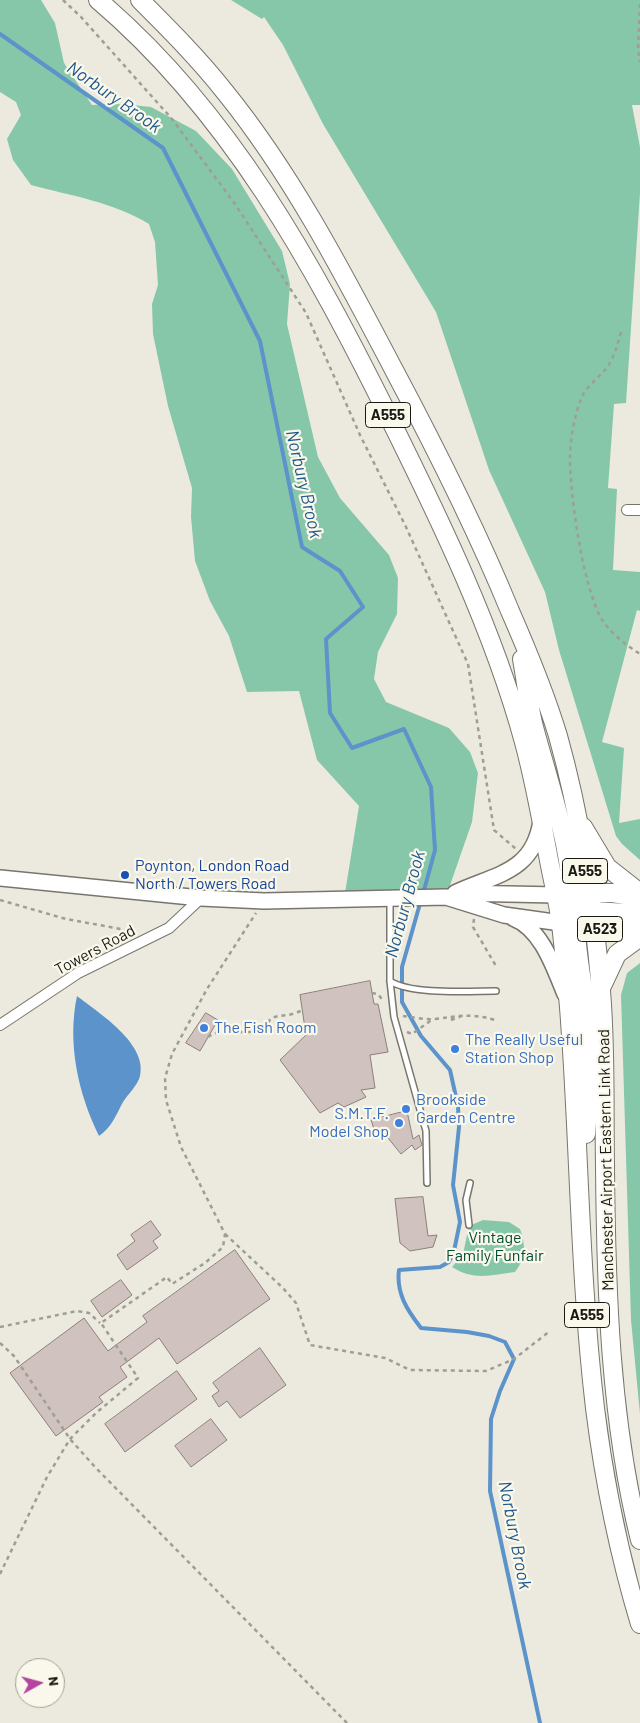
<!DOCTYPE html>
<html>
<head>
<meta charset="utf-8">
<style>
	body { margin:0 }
	#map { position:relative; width:640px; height:1723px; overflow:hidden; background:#eceade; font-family:Barlow,sans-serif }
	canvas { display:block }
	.north { position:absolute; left:15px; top:1658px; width:50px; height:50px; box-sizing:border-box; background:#faf8eb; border:1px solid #a09f95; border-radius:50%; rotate:83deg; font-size:14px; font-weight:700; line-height:20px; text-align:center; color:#191914 }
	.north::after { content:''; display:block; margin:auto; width:18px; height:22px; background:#b544a0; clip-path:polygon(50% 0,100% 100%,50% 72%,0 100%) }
</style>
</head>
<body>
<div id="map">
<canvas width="640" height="1723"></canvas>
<div class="north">N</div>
</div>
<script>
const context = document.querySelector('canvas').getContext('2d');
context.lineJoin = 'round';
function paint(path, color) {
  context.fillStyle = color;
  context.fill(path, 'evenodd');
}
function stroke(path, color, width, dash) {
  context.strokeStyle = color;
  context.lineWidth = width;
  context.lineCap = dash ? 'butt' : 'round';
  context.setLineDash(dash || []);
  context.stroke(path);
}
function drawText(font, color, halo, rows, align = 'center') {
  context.font = font + ' Barlow,sans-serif';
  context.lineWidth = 4.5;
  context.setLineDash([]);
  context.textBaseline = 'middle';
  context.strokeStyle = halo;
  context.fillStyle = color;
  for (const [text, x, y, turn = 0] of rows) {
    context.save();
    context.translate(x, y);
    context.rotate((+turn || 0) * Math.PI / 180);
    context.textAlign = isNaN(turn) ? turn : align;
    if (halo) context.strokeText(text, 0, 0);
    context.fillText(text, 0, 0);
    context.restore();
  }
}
paint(new Path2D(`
	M 0,0 L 41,0 L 55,23 L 64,63 L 92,105 L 123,104 L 151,107 L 196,131 L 232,169 L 282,251 L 290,284 L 287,324 L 318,457 L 340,498 L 389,555 L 398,578 L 397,614 L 378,652 L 374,679 L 386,702 L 449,728 L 470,752 L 478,773 L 472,822 L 447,894 L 344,899 L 359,806 L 317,760 L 299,691 L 247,692 L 229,636 L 210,601 L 195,561 L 191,517 L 192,488 L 168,406 L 153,334 L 152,304 L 158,285 L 155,242 L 149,224 C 113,202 72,196 31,185 L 13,160 L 7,139 L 21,115 L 16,102 L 0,92 Z
	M 231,0 L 640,0 L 640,105 L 632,105 L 640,147 L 640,193 L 626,403 L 614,404 L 608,488 L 617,489 L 613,570 L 640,572 L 640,611 L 637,610 L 602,742 L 624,748 L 619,823 L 640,819 L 640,860 L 622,844 L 616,836 L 559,650 L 545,592 L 489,470 L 436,312 L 323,124 L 283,45 L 264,17 L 262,19 Z
	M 640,963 L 640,1414 L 631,1320 L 621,995 L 627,973 Z
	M 483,1220 L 509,1222 L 520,1229 C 526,1245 526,1258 515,1272 C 492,1275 473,1281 452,1267 L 463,1254 L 469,1226 Z`), '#87c7a9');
paint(new Path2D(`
	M 77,996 C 99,1013 148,1044 140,1076 C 138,1085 128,1094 123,1102 C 116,1115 112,1127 99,1136 C 78,1093 67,1043 77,996 Z`), '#5c93ca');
stroke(new Path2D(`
	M 0,34 L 163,148 L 260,341 L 302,547 L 340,571 L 363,607 L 326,639 L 330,713 L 352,748 L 404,729 L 431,787 L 435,850 L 423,894
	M 421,900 L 402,967 L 402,1002 L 421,1036 L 450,1070 L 458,1106 L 459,1127 L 453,1185 L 460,1222 L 454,1251 L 449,1262 L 440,1267 L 399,1270 C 396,1293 407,1310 421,1328 L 467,1332 L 489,1336 L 505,1342 L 514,1359 L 500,1391 L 491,1419 L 490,1491 L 540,1723`), '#5c93ca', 4);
const building = new Path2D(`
	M 370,981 L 374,1004 L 378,1004 L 388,1052 L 370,1055 L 375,1088 L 361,1090 L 366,1097 L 344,1107 L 338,1103 L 320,1113 L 280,1060 L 306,1035 L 300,995 Z
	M 206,1013 L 218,1020 L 200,1051 L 186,1043 Z
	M 407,1111 L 413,1139 L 419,1135 L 422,1145 L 415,1150 L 412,1145 L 401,1154 L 384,1133 L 376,1135 L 371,1120 Z
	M 423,1197 L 428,1236 L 437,1235 L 433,1247 L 410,1251 L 400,1243 L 395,1199 Z
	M 151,1221 L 161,1235 L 153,1241 L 158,1248 L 127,1270 L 117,1255 L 135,1241 L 131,1235 Z
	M 235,1250 L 270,1299 L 177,1364 L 159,1338 L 120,1367 L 127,1377 L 99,1397 L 103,1402 L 56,1436 L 10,1373 L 84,1318 L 108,1351 L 147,1322 L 143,1316 Z
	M 121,1280 L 132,1295 L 102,1317 L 91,1301 Z
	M 260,1348 L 286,1385 L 240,1418 L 227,1401 L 219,1407 L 212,1396 L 219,1391 L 213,1383 Z
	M 177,1371 L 197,1399 L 125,1452 L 105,1424 Z
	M 211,1419 L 227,1440 L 191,1467 L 175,1446 Z`);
paint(building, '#d0c3bf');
stroke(building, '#8b7f7b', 1);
const service = new Path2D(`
	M 390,901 L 390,981 L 394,1017 L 426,1131 L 427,1183
	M 390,981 C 411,995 470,991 496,991
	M 469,1225 L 466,1200 L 470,1183`);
const minor = new Path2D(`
	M 627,510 L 640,510
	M 0,1025 L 78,973 L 169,928 L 201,898`);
const secondary = new Path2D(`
	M 0,878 L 201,898 L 264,901 L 446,897 L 504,915 L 561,923
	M 455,893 C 495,874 533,873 541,821
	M 459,893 L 557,895
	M 513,918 C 542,929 554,968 565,994`);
const trunk = new Path2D(`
	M 98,0 C 230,112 313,264 389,417 C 441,522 493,629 524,742 C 534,779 541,817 548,855 C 552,878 558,900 561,924 C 580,1085 576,1247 595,1408 C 604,1480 619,1554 640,1624
	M 140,0 C 170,30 199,59 225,92 C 293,176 344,275 394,370 C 436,449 476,528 510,611 C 528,652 545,693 558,736 C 581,818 594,906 601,991 C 606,1049 604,1108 605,1166 C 606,1290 610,1419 640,1540
	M 522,659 C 526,681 528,702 533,723 C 544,768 581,872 568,913
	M 583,827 L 607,867 L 640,893
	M 577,893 L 612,893 L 640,897
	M 581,910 L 640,914
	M 583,926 L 612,930 L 640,929
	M 602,986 L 617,954 L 640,937
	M 586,1134 C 589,1093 589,1053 586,1012 C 584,987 569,919 579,899 L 589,893`);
stroke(service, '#78766c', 8);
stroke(minor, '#78766c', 12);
stroke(secondary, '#78766c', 18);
stroke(trunk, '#78766c', 20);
stroke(new Path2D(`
	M 63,0 L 81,17 L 172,119 L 235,204 L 306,313 L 360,435 L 406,527 L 468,664 L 494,830 L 516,849
	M 640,4 L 638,50 L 640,62
	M 621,332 C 617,346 614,359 605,370 C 597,379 585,388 581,399 C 574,417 570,440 570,459 C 570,496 583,586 601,618 C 610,633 626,645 640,654
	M 0,900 L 66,919 L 121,929 L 130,935
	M 474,919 L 473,927 L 496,966
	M 372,993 L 378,994 L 384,1002
	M 403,1016 C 413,1017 425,1020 435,1019 C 458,1016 472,1013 495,1020
	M 451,1020 L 462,1016
	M 407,1032 L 412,1034 L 433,1019
	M 208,1037 C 228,1022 255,1045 271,1018 C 283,1014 290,1017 302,1010
	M 225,1234 L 283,1288 L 296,1303 L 310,1345 L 385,1358 L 410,1370 L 486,1371 L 514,1359 L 550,1331
	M 0,1327 L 77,1311 L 89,1313 L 100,1323
	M 0,1343 L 14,1356 L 70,1439 L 95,1467 L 347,1723
	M 0,1574 L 47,1477 L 70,1439 L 96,1413 L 138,1378 L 101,1323 L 167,1277 L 172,1284 L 205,1263 L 223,1247 L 225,1234 L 181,1147 L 166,1100 L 165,1078 L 172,1054 L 207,989 L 256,913`), '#9f9e94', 2.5, [4, 4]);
stroke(service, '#fff', 5);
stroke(minor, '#fff', 10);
stroke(secondary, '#fff', 15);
stroke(trunk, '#fff', 18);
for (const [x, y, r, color] of [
	[125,875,5,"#1a4fb4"],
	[204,1028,5,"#3f7fe0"],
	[455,1049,5,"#3f7fe0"],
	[406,1109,5,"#3f7fe0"],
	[399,1123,5,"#3f7fe0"]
]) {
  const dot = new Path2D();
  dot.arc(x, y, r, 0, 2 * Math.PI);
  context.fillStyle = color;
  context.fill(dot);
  stroke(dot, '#faf8eb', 2);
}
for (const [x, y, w] of [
	[388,415,45],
	[585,871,45],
	[600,929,45],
	[587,1315,45]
]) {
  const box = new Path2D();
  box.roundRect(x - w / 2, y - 12.5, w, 25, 4);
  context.fillStyle = '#faf8eb';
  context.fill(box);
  stroke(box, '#191914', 1);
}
drawText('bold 15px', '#191914', null, [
	["A555",388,415],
	["A555",585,871],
	["A523",600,929],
	["A555",587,1315]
]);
drawText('16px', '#164399', '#faf8eb', [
	["Poynton, London Road",135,866],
	["North / Towers Road",135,884]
], 'left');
drawText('16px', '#191914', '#faf8eb', [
	["Towers Road",95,950,-28],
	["Manchester Airport Eastern Link Road",606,1160,-91]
]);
drawText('16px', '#366cbe', '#faf8eb', [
	["The Fish Room",214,1028],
	["The Really Useful",465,1040],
	["Station Shop",465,1058],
	["Brookside",416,1100],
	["Garden Centre",416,1118],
	["S.M.T.F.",389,1114,"right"],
	["Model Shop",389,1132,"right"]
], 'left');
drawText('16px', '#014c34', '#faf8eb', [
	["Vintage",495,1238],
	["Family Funfair",495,1256]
]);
drawText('italic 18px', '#1e588c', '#faf8eb', [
	["Norbury Brook",114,97,35],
	["Norbury Brook",304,484,77],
	["Norbury Brook",405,904,-75],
	["Norbury Brook",515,1535,79]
]);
</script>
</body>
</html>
